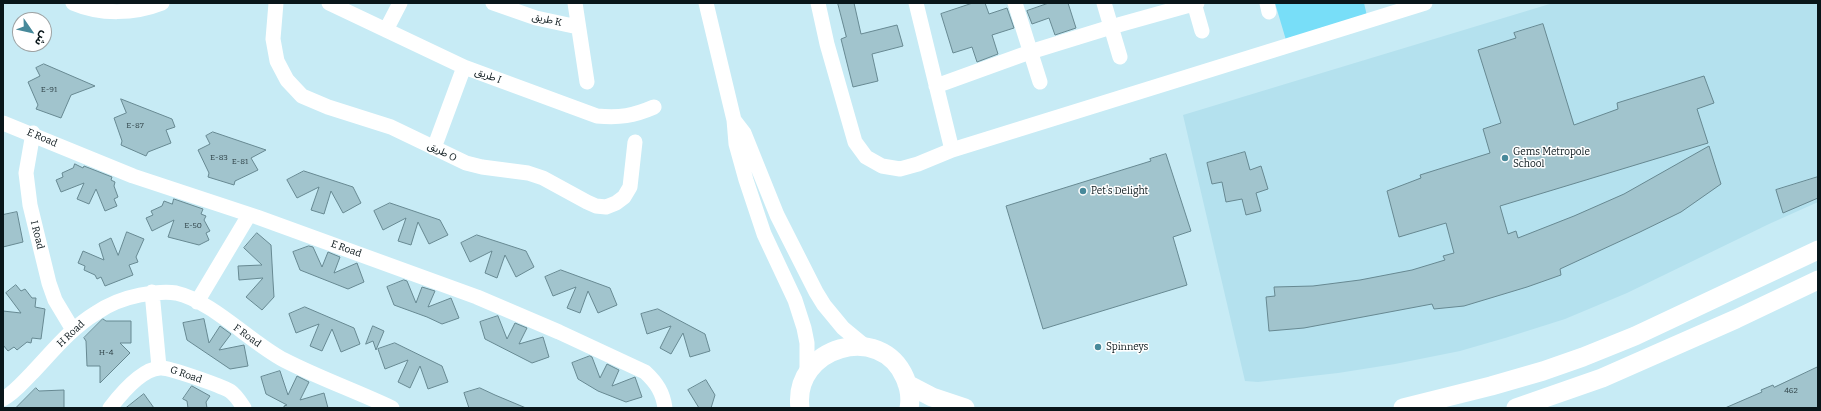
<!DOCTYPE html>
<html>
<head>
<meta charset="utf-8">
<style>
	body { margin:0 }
	#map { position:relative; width:1821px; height:411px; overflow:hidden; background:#c7ebf5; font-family:Bitter,"Noto Sans Arabic",serif }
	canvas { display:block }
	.frame { position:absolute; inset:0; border:4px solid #09161a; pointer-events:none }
	.north { position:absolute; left:12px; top:12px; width:40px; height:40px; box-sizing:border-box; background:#fff; border:1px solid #9da2a3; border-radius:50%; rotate:124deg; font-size:11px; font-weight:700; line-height:16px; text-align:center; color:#09161a }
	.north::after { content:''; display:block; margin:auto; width:14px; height:18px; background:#47899a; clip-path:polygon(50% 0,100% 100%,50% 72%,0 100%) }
</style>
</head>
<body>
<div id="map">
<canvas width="1821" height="411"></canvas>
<div class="frame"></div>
<div class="north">ش</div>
</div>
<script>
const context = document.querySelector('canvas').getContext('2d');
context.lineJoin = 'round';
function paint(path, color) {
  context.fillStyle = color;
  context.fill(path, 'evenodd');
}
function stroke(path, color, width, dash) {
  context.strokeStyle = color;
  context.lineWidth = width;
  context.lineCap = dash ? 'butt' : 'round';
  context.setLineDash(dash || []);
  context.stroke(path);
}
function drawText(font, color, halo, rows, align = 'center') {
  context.font = font + ' Bitter,"Noto Sans Arabic",serif';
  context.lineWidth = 3;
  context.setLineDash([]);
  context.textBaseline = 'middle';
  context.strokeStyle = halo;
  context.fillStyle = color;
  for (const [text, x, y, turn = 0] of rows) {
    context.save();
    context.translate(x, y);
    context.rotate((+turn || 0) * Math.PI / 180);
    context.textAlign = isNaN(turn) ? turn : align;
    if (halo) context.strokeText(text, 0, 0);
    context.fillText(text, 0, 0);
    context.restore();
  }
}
paint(new Path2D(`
	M 1553,3 L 1818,3 L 1818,202 L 1769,224 L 1627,293 L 1565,319 L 1505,338 L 1460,351 L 1395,364 L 1338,373 L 1258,382 L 1245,381 L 1183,115 Z`), '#b4e1ee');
paint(new Path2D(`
	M 1275,3 L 1364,3 L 1367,16 L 1286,40 Z`), '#78def8');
const building = new Path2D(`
	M 838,3 L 854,3 L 861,34 L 897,25 L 903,46 L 872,54 L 878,81 L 853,87 L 841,39 L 846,37 Z
	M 973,3 L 985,3 L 989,14 L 1007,8 L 1014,28 L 992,35 L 998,54 L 977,62 L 972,47 L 953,53 L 941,14 Z
	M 1049,3 L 1068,3 L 1076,28 L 1055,35 L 1049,18 L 1032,24 L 1027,11 Z
	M 1543,24 L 1574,125 L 1618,109 L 1617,103 L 1704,76 L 1714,103 L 1697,109 L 1708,143 L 1500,206 L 1508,234 L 1516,231 L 1518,238 L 1574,216 L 1624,194 L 1709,146 L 1721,184 L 1681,212 L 1640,232 L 1560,269 L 1561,275 L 1527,287 L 1464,306 L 1434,309 L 1432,304 L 1304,328 L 1269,331 L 1266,297 L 1275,296 L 1274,287 L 1313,286 L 1360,280 L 1412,270 L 1445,260 L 1443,256 L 1454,253 L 1446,223 L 1399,237 L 1387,191 L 1421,178 L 1420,175 L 1490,153 L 1483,129 L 1501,123 L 1478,50 L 1516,38 L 1514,33 Z
	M 44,64 L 95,86 L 71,95 L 61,118 L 36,109 L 38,105 L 28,82 L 40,76 L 36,68 Z
	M 121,99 L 172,119 L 175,127 L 166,130 L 171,143 L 148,152 L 146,156 L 121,145 L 122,141 L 114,118 L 126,113 Z
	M 213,132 L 266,150 L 251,158 L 258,170 L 235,181 L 234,185 L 208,177 L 209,173 L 198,150 L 210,144 L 206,136 Z
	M 1245,152 L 1250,170 L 1261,166 L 1268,189 L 1256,193 L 1261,211 L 1246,215 L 1242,199 L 1226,202 L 1222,182 L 1212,184 L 1207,163 Z
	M 1166,154 L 1191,231 L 1173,237 L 1187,285 L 1043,329 L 1006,206 L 1151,161 L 1150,159 Z
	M 75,164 L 83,168 L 84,166 L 112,177 L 111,180 L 115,182 L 114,186 L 118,197 L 114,199 L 117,206 L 105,211 L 96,189 L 89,204 L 77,199 L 84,183 L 61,192 L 56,180 L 63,177 L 62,173 L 73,168 Z
	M 304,171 L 353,187 L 361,203 L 343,213 L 331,191 L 324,214 L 311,210 L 319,187 L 297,198 L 287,180 Z
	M 1818,177 L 1818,198 L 1783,213 L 1776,190 Z
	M 174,199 L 203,209 L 201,214 L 206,216 L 204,220 L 210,231 L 206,233 L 209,240 L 199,245 L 168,237 L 174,220 L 152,231 L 146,218 L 153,215 L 151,211 L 162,206 L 164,201 L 172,204 Z
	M 390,203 L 440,220 L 448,235 L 429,244 L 418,222 L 411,245 L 398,241 L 406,218 L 383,230 L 374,211 Z
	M 17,212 L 23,242 L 3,247 L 3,215 Z
	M 127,232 L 144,239 L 136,257 L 138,262 L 129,265 L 133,275 L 105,286 L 101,277 L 97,279 L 95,275 L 84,270 L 85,266 L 78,263 L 83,251 L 104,260 L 99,244 L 111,238 L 118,255 Z
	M 257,233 L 271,245 L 273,281 L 274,297 L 262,310 L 246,297 L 263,278 L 239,280 L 238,266 L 262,265 L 244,248 Z
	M 477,235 L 526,251 L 534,267 L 516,277 L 505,255 L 497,278 L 485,273 L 492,251 L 470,262 L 461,243 Z
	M 309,246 L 313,247 L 322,267 L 328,252 L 340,257 L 334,273 L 357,263 L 364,282 L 348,289 L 300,270 L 293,252 Z
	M 561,270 L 610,288 L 617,305 L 598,313 L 588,291 L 580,313 L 567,308 L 576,287 L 553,296 L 545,277 Z
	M 404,280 L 407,281 L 416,303 L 422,287 L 435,291 L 428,307 L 451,298 L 459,318 L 442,324 L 427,317 L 394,305 L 387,287 Z
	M 16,285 L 21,291 L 25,289 L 32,298 L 36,298 L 35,307 L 45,309 L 41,339 L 32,338 L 31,343 L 27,342 L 17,350 L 14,347 L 8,351 L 3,345 L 3,311 L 21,313 L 6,293 Z
	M 305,307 L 354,328 L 360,344 L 341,352 L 332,329 L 322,351 L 310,346 L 319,324 L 296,333 L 289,314 Z
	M 658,309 L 705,334 L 710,351 L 690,357 L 683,333 L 671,354 L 660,348 L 671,326 L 647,334 L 641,314 Z
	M 498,316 L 507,339 L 515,323 L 527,328 L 519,344 L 543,337 L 549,357 L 532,363 L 485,339 L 480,322 Z
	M 103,319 L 106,321 L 131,321 L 131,343 L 120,343 L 130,353 L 100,383 L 100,366 L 87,366 L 86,341 L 84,338 Z
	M 204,319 L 209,343 L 220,326 L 231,334 L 219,350 L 244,345 L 248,366 L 230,369 L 187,340 L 183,323 Z
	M 373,326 L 384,331 L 376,350 L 373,341 L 366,344 Z
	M 395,343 L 442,366 L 448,382 L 428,389 L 420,366 L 410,388 L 398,382 L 408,360 L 385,369 L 378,349 Z
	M 590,356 L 592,357 L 600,378 L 607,364 L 619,370 L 612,386 L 635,377 L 642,397 L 626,402 L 598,391 L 578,379 L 572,363 Z
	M 1818,367 L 1818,408 L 1725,408 L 1762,392 L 1761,390 L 1773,385 L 1774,387 Z
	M 280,371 L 288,395 L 297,376 L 309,382 L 300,400 L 324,393 L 328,408 L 284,408 L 284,406 L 287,405 L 266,394 L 261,377 Z
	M 706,380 L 715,395 L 711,408 L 699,408 L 688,390 Z
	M 192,386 L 210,396 L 206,402 L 207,408 L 188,408 L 187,401 L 183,399 Z
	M 36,388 L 39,391 L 64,390 L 64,408 L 16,408 Z
	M 480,388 L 495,395 L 526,408 L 469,408 L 464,393 Z
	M 144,394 L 154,408 L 126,408 Z`);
paint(building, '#a1c4cd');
stroke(building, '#678992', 1);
stroke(new Path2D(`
	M 73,3 C 101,15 134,14 162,3
	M 276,3 L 273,39 L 277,61 L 287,80 L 302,96 L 328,107 L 391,127 L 466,163 L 482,167 L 528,173 L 543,178 L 587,202 L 596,206 L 606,207 L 616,203 L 624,197 L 630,187 L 635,142
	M 329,3 L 464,67 L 597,116 C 620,118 633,116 654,107
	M 493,3 L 536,18 L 578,27
	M 575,3 L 587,82
	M 706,3 L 734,120 L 736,144 L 746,180 L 764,234 L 795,300 L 804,328 L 807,343 L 807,372
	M 818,3 L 827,44 L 855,142 L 866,157 L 882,166 L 900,169 L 918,164 L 952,150 L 1425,3
	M 916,3 L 952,150
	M 1015,3 L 1040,82
	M 1104,3 L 1120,57
	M 1194,3 L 1202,31
	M 1267,3 L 1269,12
	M 386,30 L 400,3
	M 936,86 L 1030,52 L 1111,27 L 1197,3
	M 734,120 L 744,133 L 777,215 L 816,292 L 824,305 L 843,328 L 866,347
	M 3,123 L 133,176 L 257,217 L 477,297 L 559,332 L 645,372 C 657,383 663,393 665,408
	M 33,133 L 26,173 L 30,205 L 49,283 L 55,300 L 73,330
	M 434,148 L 464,67
	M 152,292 L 159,367
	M 197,302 L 249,215
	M 3,399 C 14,393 23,382 32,373 C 52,352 71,328 96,313 C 109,304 125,298 140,295 C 151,293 165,291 176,293 C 212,301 250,342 284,360 C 319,378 356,391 392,408
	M 110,408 C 120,395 141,369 160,368 C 169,367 221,386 230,391 C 236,395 240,402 244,408`), '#fff', 15);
stroke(new Path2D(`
	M 907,384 L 932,397 L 965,408
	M 800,408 C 792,347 881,321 905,378 C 909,387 911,398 909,408
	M 1403,408 L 1491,386 L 1543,371 L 1583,357 L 1635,336 L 1818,250
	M 1516,408 L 1602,378 L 1736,319 L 1818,280`), '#fff', 19);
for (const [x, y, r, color] of [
	[1505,158,4,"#47899a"],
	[1083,191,4,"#47899a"],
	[1098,347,4,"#47899a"]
]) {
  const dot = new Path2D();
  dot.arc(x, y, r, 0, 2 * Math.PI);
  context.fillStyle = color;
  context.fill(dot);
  stroke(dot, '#fff', 1.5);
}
drawText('8px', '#2f4247', null, [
	["E-91",49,90],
	["E-87",135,126],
	["E-83",219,158],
	["E-81",240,162],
	["E-50",193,226],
	["H-4",106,353],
	["462",1791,391]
]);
drawText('10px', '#09161a', '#fff', [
	["طريق K",547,20,13],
	["طريق I",488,76,20],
	["E Road",42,138,23],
	["طريق O",442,152,27],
	["I Road",37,235,76],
	["E Road",346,249,20],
	["H Road",71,334,-43],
	["F Road",247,336,36],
	["G Road",186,375,19]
]);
drawText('10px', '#09161a', '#fff', [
	["Gems Metropole",1513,152],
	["School",1513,164],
	["Pet's Delight",1091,191],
	["Spinneys",1106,347]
], 'left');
</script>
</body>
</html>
